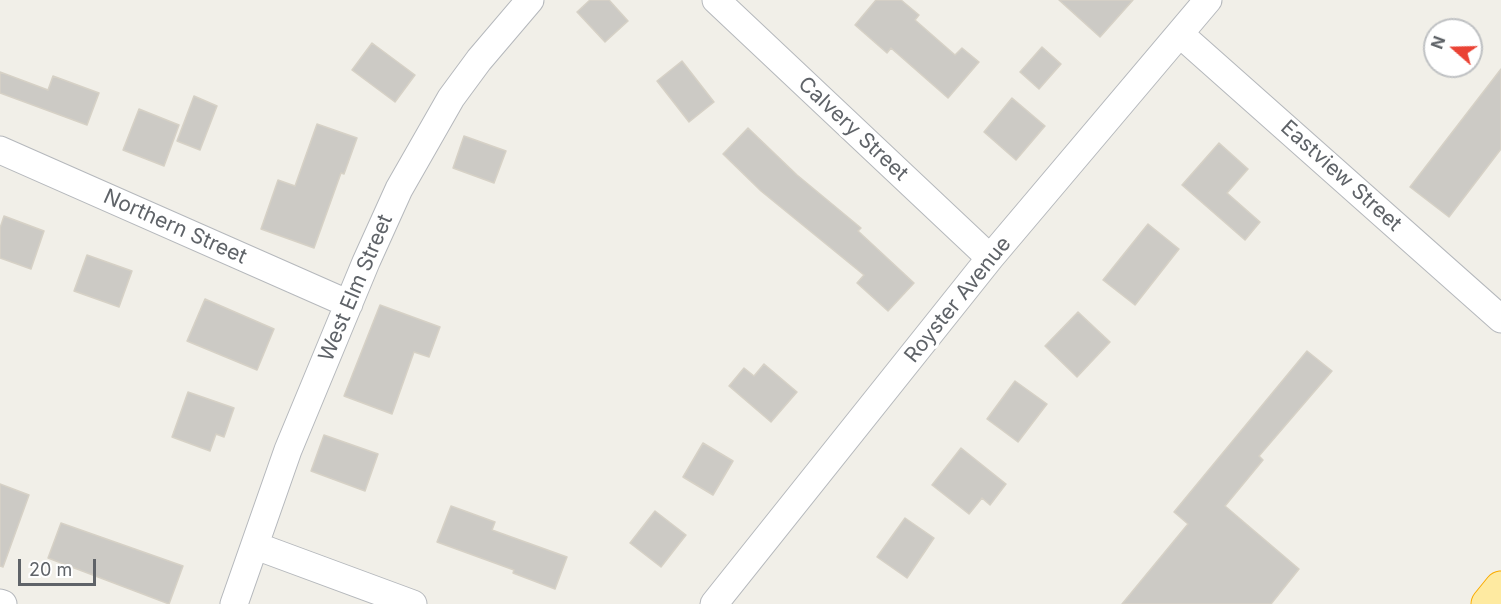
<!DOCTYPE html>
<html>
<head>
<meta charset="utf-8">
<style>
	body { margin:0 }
	#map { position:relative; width:1501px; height:604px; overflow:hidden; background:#f1efe8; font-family:Inter,sans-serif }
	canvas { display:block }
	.north { position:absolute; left:1423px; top:18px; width:60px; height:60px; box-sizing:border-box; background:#fff; border:2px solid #bfc1c3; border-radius:50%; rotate:290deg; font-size:16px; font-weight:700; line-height:24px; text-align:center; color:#5f6368 }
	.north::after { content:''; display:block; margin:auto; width:21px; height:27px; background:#ea4335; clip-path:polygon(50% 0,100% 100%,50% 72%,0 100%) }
	.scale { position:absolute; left:18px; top:559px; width:78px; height:27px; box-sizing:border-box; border:3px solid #5f6368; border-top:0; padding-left:8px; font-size:18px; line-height:21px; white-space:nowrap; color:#5f6368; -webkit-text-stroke:4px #fff; paint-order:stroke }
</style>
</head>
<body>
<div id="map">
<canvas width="1501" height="604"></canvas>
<div class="north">N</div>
<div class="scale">20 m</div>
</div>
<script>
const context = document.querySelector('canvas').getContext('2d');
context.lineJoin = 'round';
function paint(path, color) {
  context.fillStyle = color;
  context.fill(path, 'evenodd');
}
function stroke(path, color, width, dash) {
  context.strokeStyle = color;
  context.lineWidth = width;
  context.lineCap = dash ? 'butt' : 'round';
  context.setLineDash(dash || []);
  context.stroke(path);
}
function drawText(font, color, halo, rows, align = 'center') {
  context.font = font + ' Inter,sans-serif';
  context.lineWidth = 6;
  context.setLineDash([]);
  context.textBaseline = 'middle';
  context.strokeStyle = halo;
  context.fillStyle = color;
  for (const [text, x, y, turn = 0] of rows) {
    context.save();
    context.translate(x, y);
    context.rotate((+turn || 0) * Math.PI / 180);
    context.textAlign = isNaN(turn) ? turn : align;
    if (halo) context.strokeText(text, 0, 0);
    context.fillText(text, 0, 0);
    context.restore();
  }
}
const building = new Path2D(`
	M 590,0 L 609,0 L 628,21 L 605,42 L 577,12 Z
	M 876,0 L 901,0 L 919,15 L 915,20 L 955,55 L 962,48 L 979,62 L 948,98 L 891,48 L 887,53 L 855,25 Z
	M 1059,0 L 1133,0 L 1100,37 Z
	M 372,43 L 415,75 L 395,102 L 352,70 Z
	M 1042,47 L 1061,64 L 1039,89 L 1020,72 Z
	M 682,61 L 714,102 L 689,122 L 657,81 Z
	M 1501,69 L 1501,149 L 1449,217 L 1410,187 Z
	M 0,72 L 48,90 L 53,76 L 99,93 L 87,125 L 0,93 Z
	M 194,96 L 217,106 L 200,150 L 177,141 Z
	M 1012,98 L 1045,126 L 1016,160 L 984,132 Z
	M 139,109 L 179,125 L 164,166 L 123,150 Z
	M 317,124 L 357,138 L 344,174 L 341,173 L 314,248 L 261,229 L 278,180 L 295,186 Z
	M 748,128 L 797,175 L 861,228 L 858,231 L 914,283 L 888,311 L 857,283 L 864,275 L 761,191 L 723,154 Z
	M 464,136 L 506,151 L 494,183 L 453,168 Z
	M 1219,143 L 1248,169 L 1227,193 L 1260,222 L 1245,240 L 1182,185 Z
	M 4,216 L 44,231 L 31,269 L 0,258 L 0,228 Z
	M 1148,224 L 1179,249 L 1135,305 L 1103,280 Z
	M 87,255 L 132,271 L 119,307 L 74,291 Z
	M 205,299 L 274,329 L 257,370 L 187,341 Z
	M 380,305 L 440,327 L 429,357 L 414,352 L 392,414 L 344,396 Z
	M 1078,312 L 1110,342 L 1077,377 L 1045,346 Z
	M 1307,351 L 1332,371 L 1259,456 L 1263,460 L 1225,506 L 1299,569 L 1271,604 L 1122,604 L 1188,524 L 1174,512 Z
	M 764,364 L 797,392 L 771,422 L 729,386 L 744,368 L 754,376 Z
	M 1015,381 L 1047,404 L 1018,442 L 987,419 Z
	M 188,392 L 234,408 L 224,437 L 216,434 L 210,451 L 172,437 Z
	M 324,435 L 378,454 L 365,491 L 311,471 Z
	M 703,443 L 733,461 L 713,495 L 683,477 Z
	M 961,448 L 1006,484 L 990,505 L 982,498 L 969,514 L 932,485 Z
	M 0,484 L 29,495 L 3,567 L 0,566 Z
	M 451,506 L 495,522 L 492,530 L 567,557 L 555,589 L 513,573 L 514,570 L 437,542 Z
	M 655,511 L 686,535 L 661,567 L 630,543 Z
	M 905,518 L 934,538 L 907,578 L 877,557 Z
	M 61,523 L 183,566 L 169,604 L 48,558 Z`);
paint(building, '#cccac5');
stroke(building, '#d6d1c6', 1.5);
const minor = new Path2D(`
	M 716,0 L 990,258
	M 1180,34 L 1501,319
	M 0,150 L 349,304
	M 256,546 L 413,604
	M 0,603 L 3,604
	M 234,604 L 288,450 L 366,262 L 399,189 L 451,98 L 479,60 L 530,0
	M 714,604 L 990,258 L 1208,0`);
const trunk = new Path2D(`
	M 1488,604 L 1501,588`);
stroke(minor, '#b5b8bc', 29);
stroke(trunk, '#f9ab00', 35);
stroke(minor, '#fff', 27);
stroke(trunk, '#feeaa1', 33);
drawText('21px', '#5f6368', '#fff', [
	["Calvery Street",853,129,43],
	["Eastview Street",1341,176,42],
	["Northern Street",175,227,24],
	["West Elm Street",356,288,-67],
	["Royster Avenue",958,300,-51]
]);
</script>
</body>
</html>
